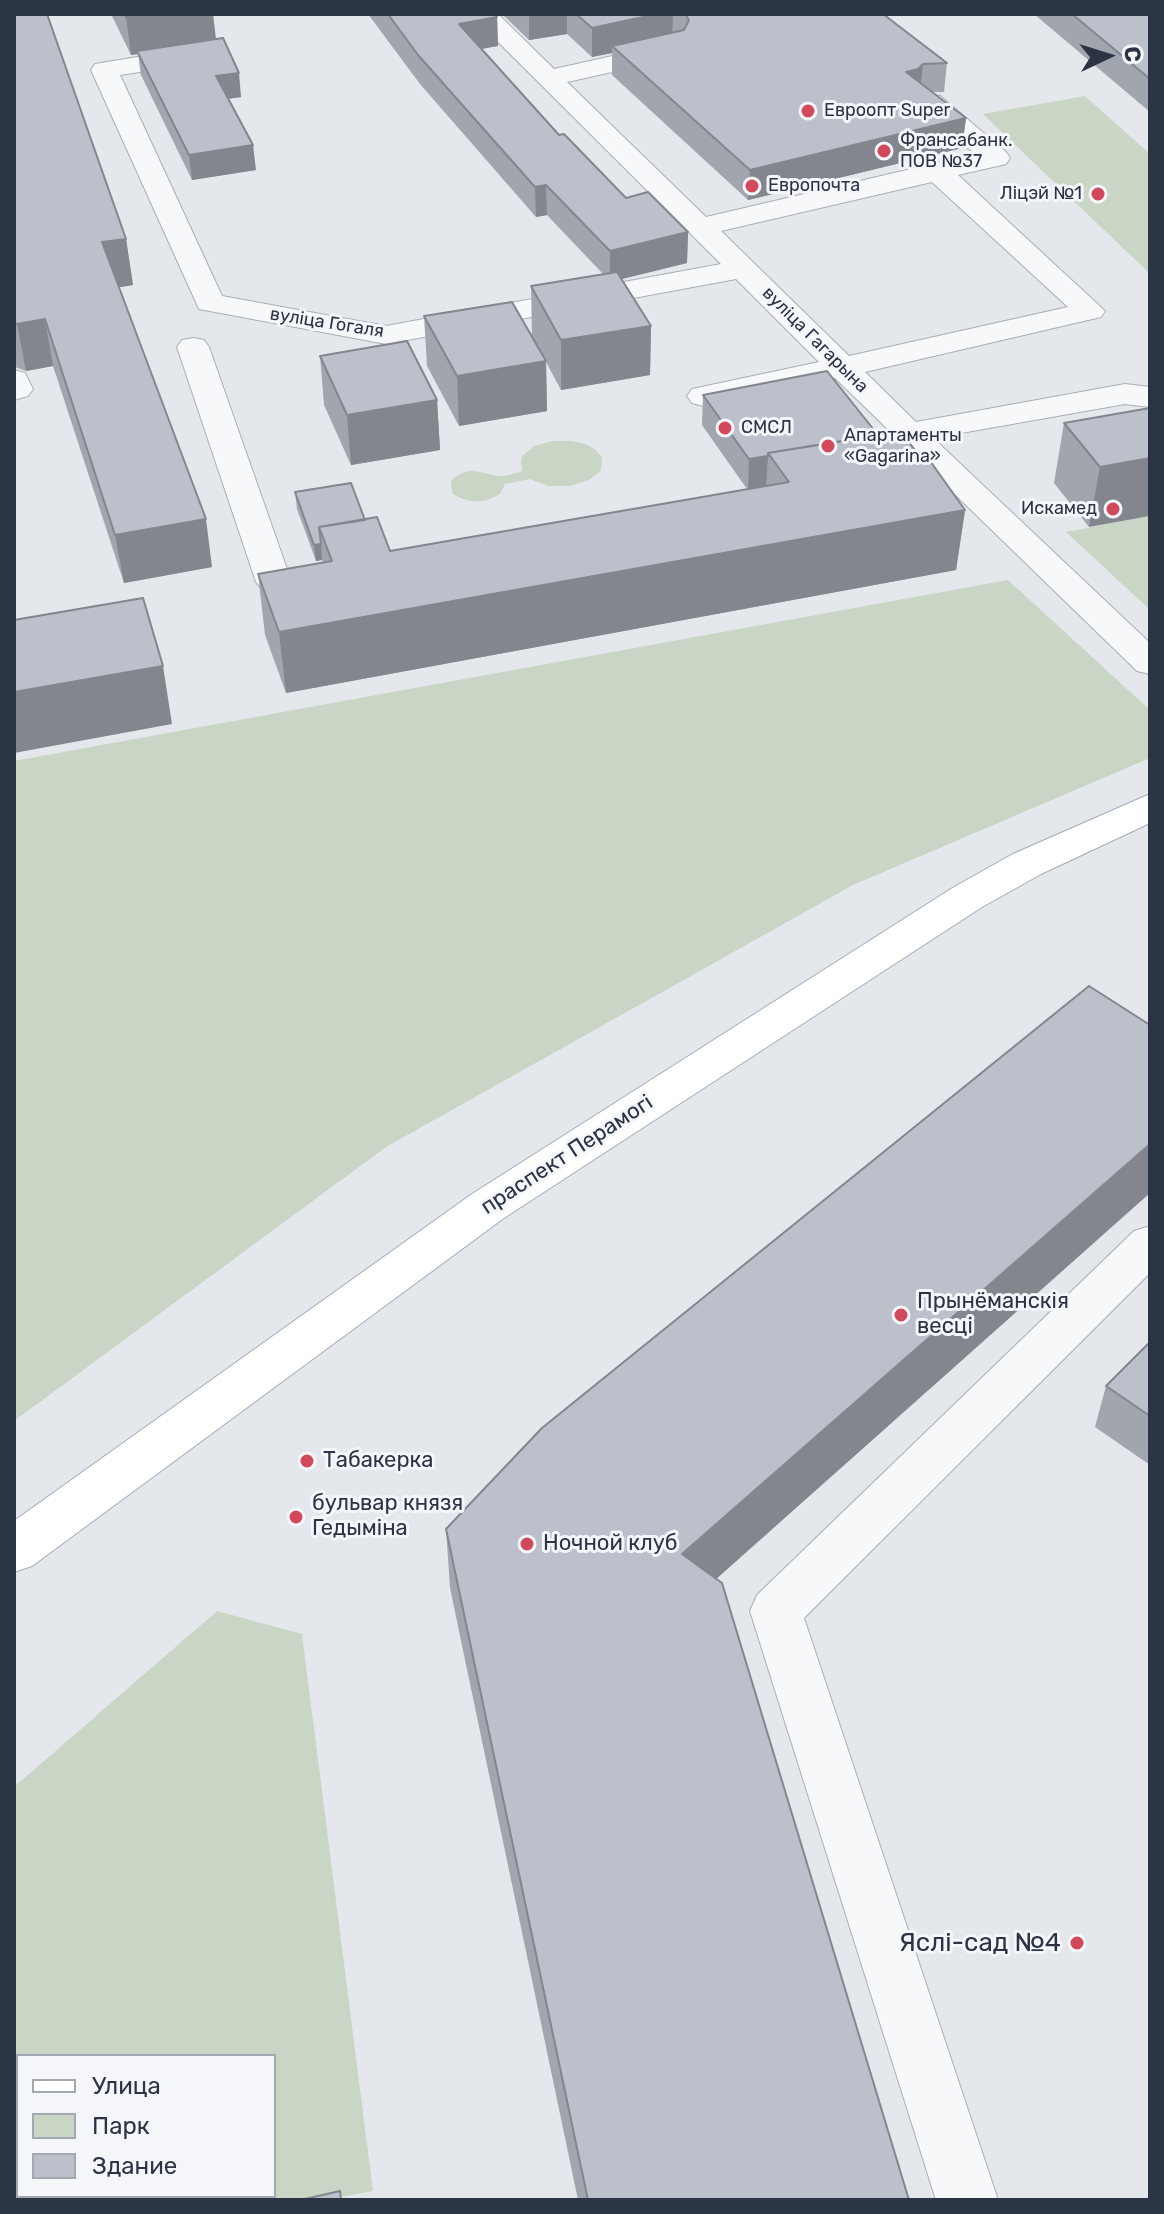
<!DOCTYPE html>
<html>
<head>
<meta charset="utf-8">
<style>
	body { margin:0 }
	#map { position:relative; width:1164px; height:2214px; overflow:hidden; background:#e4e7ec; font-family:Rubik,sans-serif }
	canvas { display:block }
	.frame { position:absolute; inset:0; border:16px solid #2b3445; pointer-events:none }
	.legend { position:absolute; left:16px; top:2054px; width:260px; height:144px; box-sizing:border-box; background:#f4f6f9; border:2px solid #a4a8b1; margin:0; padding:10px 14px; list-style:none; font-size:24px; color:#2b3445 }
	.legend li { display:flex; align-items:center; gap:16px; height:40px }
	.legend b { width:40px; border:2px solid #a4a8b1 }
	.north { position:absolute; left:1068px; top:16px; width:80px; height:80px; -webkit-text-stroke:6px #f4f6f9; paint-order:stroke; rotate:86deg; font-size:22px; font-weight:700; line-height:32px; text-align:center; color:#2b3445 }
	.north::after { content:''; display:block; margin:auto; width:28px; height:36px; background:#2b3445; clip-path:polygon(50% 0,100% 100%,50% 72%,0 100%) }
</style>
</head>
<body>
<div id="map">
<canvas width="1164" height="2214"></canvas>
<div class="frame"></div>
<ul class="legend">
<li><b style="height:10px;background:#fff"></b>Улица</li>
<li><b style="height:22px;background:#c9d6c5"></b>Парк</li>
<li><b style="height:22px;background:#bbc0ca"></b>Здание</li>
</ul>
<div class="north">С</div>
</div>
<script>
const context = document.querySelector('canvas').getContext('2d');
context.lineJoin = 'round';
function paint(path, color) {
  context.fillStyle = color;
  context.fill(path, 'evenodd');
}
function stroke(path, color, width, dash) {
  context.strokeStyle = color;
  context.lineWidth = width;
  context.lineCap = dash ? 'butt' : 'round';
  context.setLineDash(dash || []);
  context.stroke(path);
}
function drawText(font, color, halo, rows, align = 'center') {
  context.font = font + ' Rubik,sans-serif';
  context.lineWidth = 6;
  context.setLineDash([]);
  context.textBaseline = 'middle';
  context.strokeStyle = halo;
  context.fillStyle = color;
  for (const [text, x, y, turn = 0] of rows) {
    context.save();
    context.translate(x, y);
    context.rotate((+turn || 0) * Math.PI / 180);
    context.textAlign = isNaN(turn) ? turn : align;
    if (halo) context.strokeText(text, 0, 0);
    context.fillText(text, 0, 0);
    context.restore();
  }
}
paint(new Path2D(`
	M 1085,96 L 1150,154 L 1150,274 L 983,114 Z
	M 553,441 C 571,440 592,441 602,458 L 601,470 L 589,480 L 570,486 L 548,486 L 530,479 L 505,484 L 500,494 C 484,504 467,504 452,493 L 451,481 C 470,462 483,476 502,476 C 508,476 516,473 522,471 L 521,462 L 522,456 L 534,446 Z
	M 1150,516 L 1150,610 L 1066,532 Z
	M 1008,580 L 1150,710 L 1150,758 L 853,885 L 386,1147 L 14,1421 L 14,761 Z
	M 217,1611 L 302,1634 L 373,2191 L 326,2200 L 14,2200 L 14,1787 ZM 18,2056 L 274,2056 L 274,2196 L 18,2196 Z`), '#c9d6c5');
const minor = new Path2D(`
	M 470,14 L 498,14 L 554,69 L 671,43 L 680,45 L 684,51 L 680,57 L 567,82 L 706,217 L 975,154 L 920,108 L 916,102 L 920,96 L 940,96 L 1006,152 L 1010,158 L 1006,164 L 958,175 L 1105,311 L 1101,317 L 865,372 L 916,422 L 1125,384 L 1150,387 L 1150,407 L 1125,404 L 933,438 L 1150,643 L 1150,674 L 1137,671 L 835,378 L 703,406 L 692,403 L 687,396 L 692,389 L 819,362 L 736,279 L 386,344 L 199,309 L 91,70 L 95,64 L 198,47 L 207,49 L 211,55 L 207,61 L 198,63 L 120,75 L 222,296 L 386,326 L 721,264 ZM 932,182 L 1068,307 L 849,356 L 721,231 Z
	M 193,338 L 204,340 L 209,347 L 287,569 L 324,563 L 336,567 L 342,574 L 336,581 L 274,593 L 262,589 L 256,582 L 177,347 L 182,340 Z
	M 14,370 L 25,373 L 33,389 L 28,396 L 14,400 Z
	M 1150,1226 L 1150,1273 L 804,1618 L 998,2200 L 936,2200 L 750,1611 L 757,1595 L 1134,1231 Z`);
const major = new Path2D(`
	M 1150,794 L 1150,823 L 1041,874 L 982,907 L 504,1218 L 32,1566 L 14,1572 L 14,1521 L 472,1194 L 954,887 L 1013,854 Z`);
stroke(minor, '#a9aeb7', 2);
stroke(major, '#a3abb8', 2);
paint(minor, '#f7f8fa');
paint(major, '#fff');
paint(new Path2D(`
	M 14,14 L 126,239 L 133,285 L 119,287 L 212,567 L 124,583 L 53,366 L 26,371 L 15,367 L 14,368 Z
	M 111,14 L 213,14 L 216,39 L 241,97 L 228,99 L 256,170 L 192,180 L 141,75 L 138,54 L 131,55 Z
	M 368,14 L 494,14 L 497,17 L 498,46 L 482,49 L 559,135 L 626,198 L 688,232 L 687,263 L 621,279 L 651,326 L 650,375 L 561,390 L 546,362 L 547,411 L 459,426 L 427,366 L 424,316 L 532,335 L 531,286 L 603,274 L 547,215 L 536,217 L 420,84 Z
	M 502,14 L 890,14 L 885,16 L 947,63 L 944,92 L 932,92 L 966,118 L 962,148 L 748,200 L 612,75 L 612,53 L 592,57 L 567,34 L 529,40 Z
	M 1034,14 L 1150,14 L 1150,112 Z
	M 320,356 L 437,400 L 440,450 L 351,465 L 324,405 Z
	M 703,395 L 878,435 L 922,459 L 965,510 L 956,570 L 286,693 L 265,635 L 258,574 L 323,563 L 322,560 L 316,561 L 297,509 L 295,492 L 365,520 L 390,551 L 747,489 L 702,425 Z
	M 1150,408 L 1089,527 L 1054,483 L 1064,423 Z
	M 1150,1342 L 1150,1465 L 1095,1427 L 1106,1386 Z
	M 446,1529 L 717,1579 L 909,2200 L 578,2200 L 450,1588 Z`), '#a1a5ae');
paint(new Path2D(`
	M 145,14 L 213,14 L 216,42 L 137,51 L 138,54 L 131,55 L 126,17 Z
	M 529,14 L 567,14 L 567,34 L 529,40 Z
	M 657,14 L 673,14 L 672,39 L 612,46 L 612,53 L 592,57 L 592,28 Z
	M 497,17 L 498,46 L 460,52 L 459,24 Z
	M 923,64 L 920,93 L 906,72 Z
	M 239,73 L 241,97 L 219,100 L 216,76 Z
	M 966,118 L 962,148 L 748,200 L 750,170 Z
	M 253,145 L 256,170 L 192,180 L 189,155 Z
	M 546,185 L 547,215 L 536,217 L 535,187 Z
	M 688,232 L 687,263 L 610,282 L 610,251 Z
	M 126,239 L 133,285 L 109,289 L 102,242 Z
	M 45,319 L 53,366 L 26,371 L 17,324 Z
	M 651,326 L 650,375 L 561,390 L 561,340 Z
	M 546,361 L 547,411 L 459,426 L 457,376 Z
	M 437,400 L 440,450 L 351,465 L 347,415 Z
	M 768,456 L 766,487 L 748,490 L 749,459 Z
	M 1150,458 L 1150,516 L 1089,527 L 1100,467 Z
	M 965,510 L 956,570 L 286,693 L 279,632 Z
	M 206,519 L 212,567 L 124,583 L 115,535 Z
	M 321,544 L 322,560 L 316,561 L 314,545 Z
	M 163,666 L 172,724 L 14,753 L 14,692 Z
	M 1150,1144 L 1150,1193 L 678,1613 L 682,1554 Z`), '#83868d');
const building = new Path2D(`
	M 14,14 L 47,14 L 126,239 L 102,242 L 206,519 L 115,535 L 45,319 L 17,324 L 14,323 Z
	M 124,14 L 145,14 L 126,17 Z
	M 388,14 L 494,14 L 497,17 L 459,24 L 559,135 L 564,134 L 626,198 L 648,192 L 688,232 L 610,251 L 546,185 L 535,187 L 418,55 Z
	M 576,14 L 657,14 L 592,28 Z
	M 685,14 L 883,14 L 947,63 L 923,64 L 918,69 L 906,72 L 966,118 L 750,170 L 612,46 L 684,30 L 689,20 Z
	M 1072,14 L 1150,14 L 1150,79 Z
	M 223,38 L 239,73 L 216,76 L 253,145 L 189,155 L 137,51 Z
	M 617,272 L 651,326 L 561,340 L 531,286 Z
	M 512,302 L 546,361 L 457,376 L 424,316 Z
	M 407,341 L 437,400 L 347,415 L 320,356 Z
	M 827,371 L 878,435 L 768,453 L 768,456 L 749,459 L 703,395 Z
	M 1150,408 L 1150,458 L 1100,467 L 1064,423 Z
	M 901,432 L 922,459 L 928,458 L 965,510 L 279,632 L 258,574 L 332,561 L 319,527 L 377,517 L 390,551 L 789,482 L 768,453 Z
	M 351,483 L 365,520 L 319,527 L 321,544 L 314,545 L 295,492 Z
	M 143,598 L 163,666 L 14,692 L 14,620 Z
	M 1089,986 L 1150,1025 L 1150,1144 L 682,1554 L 722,1583 L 909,2200 L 588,2200 L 446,1529 L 542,1428 Z
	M 1150,1342 L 1150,1416 L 1106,1386 Z
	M 340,2191 L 341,2200 L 300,2200 Z`);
paint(building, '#bbc0ca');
stroke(building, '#83868d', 2);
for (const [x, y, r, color] of [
	[808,111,8,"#d1495b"],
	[884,151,8,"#d1495b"],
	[752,186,8,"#d1495b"],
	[1098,194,8,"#d1495b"],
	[725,428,8,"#d1495b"],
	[828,446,8,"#d1495b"],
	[1113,509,8,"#d1495b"],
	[901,1315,8,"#d1495b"],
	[307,1461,8,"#d1495b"],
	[296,1517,8,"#d1495b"],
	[527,1544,8,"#d1495b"],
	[1077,1943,8,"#d1495b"]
]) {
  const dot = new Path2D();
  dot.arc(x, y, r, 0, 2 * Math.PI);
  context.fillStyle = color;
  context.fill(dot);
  stroke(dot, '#f4f6f9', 3);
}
drawText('18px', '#2b3445', '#f4f6f9', [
	["Евроопт Super",824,111],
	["Франсабанк.",900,141],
	["ПОВ №37",900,162],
	["Европочта",768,186],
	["Ліцэй №1",1082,194,"right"],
	["СМСЛ",741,428],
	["Апартаменты",844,436],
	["«Gagarina»",844,457],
	["Искамед",1097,509,"right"]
], 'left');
drawText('18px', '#2b3445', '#f4f6f9', [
	["вуліца Гогаля",327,323,9],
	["вуліца Гагарына",815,340,45]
]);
drawText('22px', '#2b3445', '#f4f6f9', [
	["праспект Перамогі",567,1155,-33]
]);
drawText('22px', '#2b3445', '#f4f6f9', [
	["Прынёманскія",917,1302],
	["весці",917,1327],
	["Табакерка",323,1461],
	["бульвар князя",312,1504],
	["Гедыміна",312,1529],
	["Ночной клуб",543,1544]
], 'left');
drawText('26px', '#2b3445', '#f4f6f9', [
	["Яслі-сад №4",1061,1943]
], 'right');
</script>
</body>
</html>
